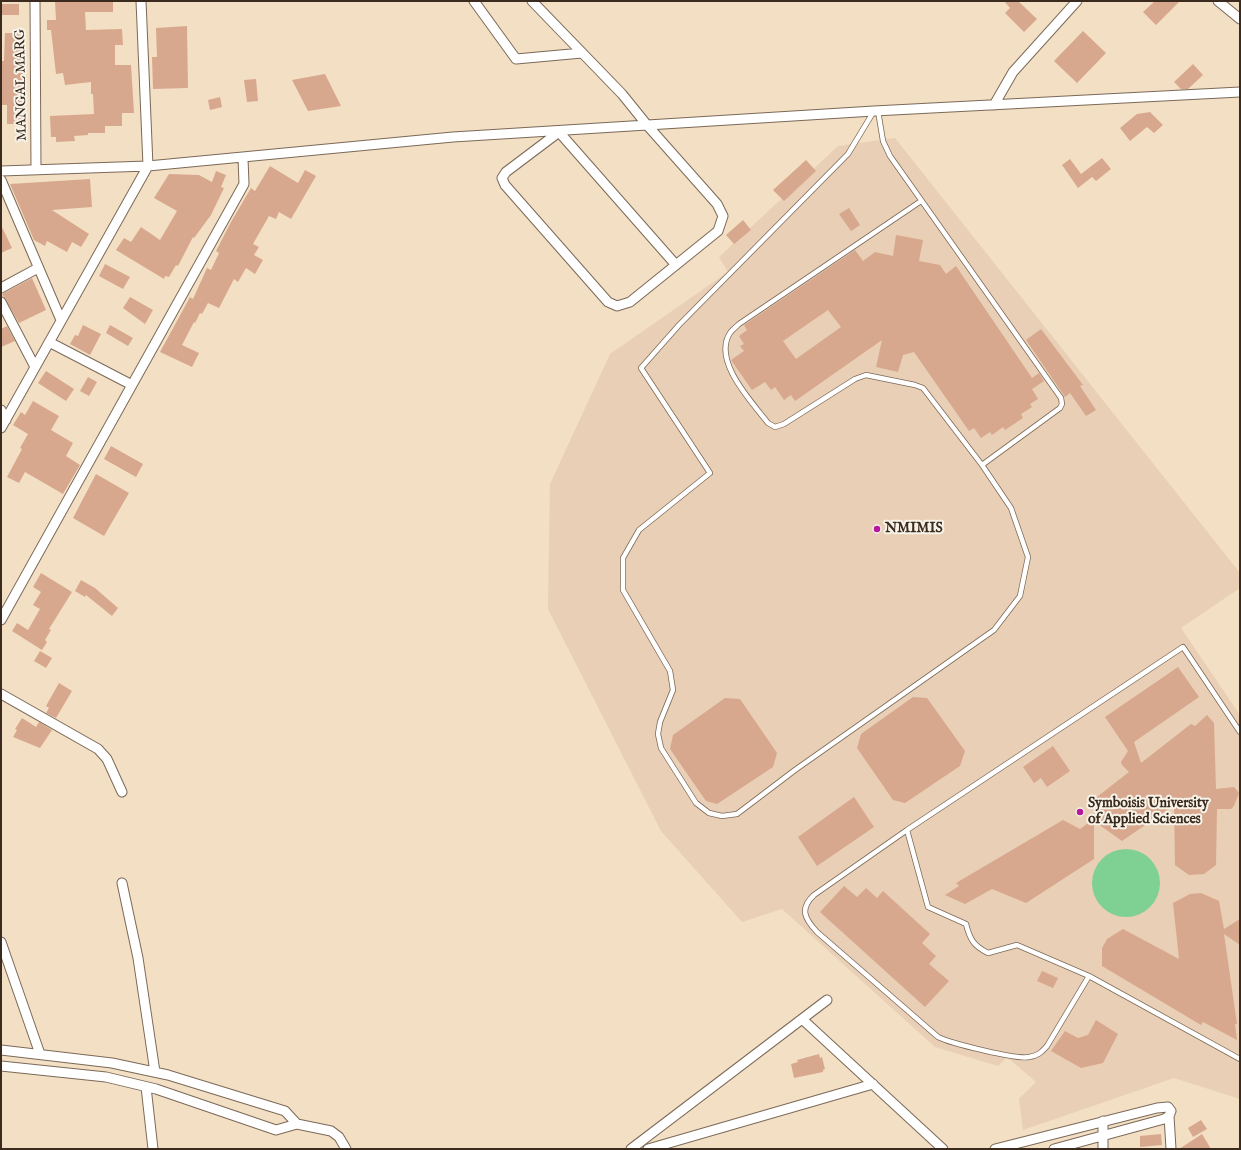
<!DOCTYPE html>
<html>
<head>
<meta charset="utf-8">
<style>
	body { margin:0 }
	#map { position:relative; width:1241px; height:1150px; overflow:hidden; background:#f3dfc3; font-family:"IM FELL English",serif }
	canvas { display:block }
	.frame { position:absolute; inset:0; border:2px solid #3b2a1e; pointer-events:none }
</style>
</head>
<body>
<div id="map">
<canvas width="1241" height="1150"></canvas>
<div class="frame"></div>
</div>
<script>
const context = document.querySelector('canvas').getContext('2d');
context.lineJoin = 'round';
function paint(path, color) {
  context.fillStyle = color;
  context.fill(path, 'evenodd');
}
function stroke(path, color, width, dash) {
  context.strokeStyle = color;
  context.lineWidth = width;
  context.lineCap = dash ? 'butt' : 'round';
  context.setLineDash(dash || []);
  context.stroke(path);
}
function drawText(font, color, halo, rows, align = 'center') {
  context.font = font + ' "IM FELL English",serif';
  context.lineWidth = 4;
  context.setLineDash([]);
  context.textBaseline = 'middle';
  context.strokeStyle = halo;
  context.fillStyle = color;
  for (const [text, x, y, turn = 0] of rows) {
    context.save();
    context.translate(x, y);
    context.rotate((+turn || 0) * Math.PI / 180);
    context.textAlign = isNaN(turn) ? turn : align;
    if (halo) context.strokeText(text, 0, 0);
    context.fillText(text, 0, 0);
    context.restore();
  }
}
paint(new Path2D(`
	M 895,138 L 1240,573 L 1240,588 L 1181,628 L 1240,715 L 1240,1099 L 1174,1078 L 1023,1130 L 1019,1099 L 1036,1082 L 1007,1057 L 998,1066 L 935,1047 L 782,909 L 742,922 L 661,831 L 548,609 L 550,484 L 610,354 L 728,272 L 719,257 L 838,146 Z`), '#e8cfb5');
paint(new Path2D(`
	M1092 883a34 34 0 1 1 68 0a34 34 0 1 1-68 0Z`), '#7fd193');
paint(new Path2D(`
	M 55,1 L 113,1 L 113,12 L 85,12 L 86,30 L 122,29 L 123,45 L 115,45 L 115,65 L 131,65 L 134,113 L 122,113 L 122,126 L 105,126 L 105,133 L 88,133 L 88,135 L 74,136 L 75,141 L 56,142 L 56,137 L 51,137 L 50,116 L 94,114 L 93,94 L 91,94 L 91,82 L 65,85 L 63,73 L 56,74 L 51,30 L 47,30 L 47,20 L 56,20 Z
	M 1004,1 L 1018,1 L 1037,19 L 1024,32 L 1005,13 L 1010,8 Z
	M 1155,1 L 1180,1 L 1156,25 L 1143,12 Z
	M 1,4 L 19,4 L 19,15 L 1,15 Z
	M 187,26 L 188,88 L 153,89 L 152,57 L 157,57 L 156,28 Z
	M 1083,31 L 1106,53 L 1077,83 L 1054,61 Z
	M 5,33 L 22,33 L 22,63 L 24,63 L 24,76 L 27,76 L 27,93 L 24,93 L 24,124 L 7,124 L 7,105 L 1,105 L 1,61 L 4,61 Z
	M 1193,64 L 1203,75 L 1188,89 L 1181,89 L 1174,82 Z
	M 325,74 L 341,106 L 308,111 L 292,80 Z
	M 256,79 L 258,101 L 247,102 L 244,80 Z
	M 220,97 L 222,107 L 210,110 L 208,100 Z
	M 1150,112 L 1163,125 L 1154,133 L 1147,127 L 1130,141 L 1120,128 L 1137,114 Z
	M 1102,158 L 1111,169 L 1096,181 L 1092,177 L 1078,188 L 1062,165 L 1070,159 L 1081,174 Z
	M 806,160 L 816,171 L 784,201 L 773,190 Z
	M 270,166 L 298,183 L 305,170 L 316,176 L 291,219 L 279,212 L 276,219 L 269,216 L 253,244 L 259,247 L 254,255 L 263,260 L 255,274 L 246,268 L 238,282 L 234,279 L 219,308 L 208,303 L 202,314 L 200,313 L 195,323 L 194,322 L 182,345 L 199,353 L 192,367 L 160,352 L 190,297 L 193,299 L 207,268 L 211,270 L 219,253 L 216,251 L 231,222 L 251,188 L 255,191 Z
	M 216,171 L 226,175 L 221,187 L 224,188 L 211,215 L 194,238 L 193,237 L 178,266 L 176,265 L 169,277 L 165,276 L 164,279 L 116,250 L 124,238 L 131,242 L 141,227 L 160,240 L 177,211 L 154,198 L 169,174 L 199,175 L 212,182 Z
	M 90,179 L 92,207 L 52,210 L 89,234 L 81,247 L 72,242 L 67,252 L 47,241 L 45,246 L 34,240 L 10,184 Z
	M 849,208 L 860,225 L 851,231 L 839,214 Z
	M 743,220 L 751,230 L 734,244 L 726,235 Z
	M 1,225 L 12,248 L 1,253 Z
	M 896,235 L 923,240 L 919,261 L 940,265 L 946,274 L 956,266 L 1032,378 L 1039,373 L 1044,381 L 1032,389 L 1038,399 L 1030,404 L 1032,407 L 1021,414 L 1023,418 L 1005,430 L 1003,427 L 992,435 L 990,432 L 981,438 L 974,428 L 969,431 L 914,352 L 903,355 L 898,372 L 876,367 L 882,340 L 795,401 L 791,395 L 784,400 L 775,387 L 771,390 L 765,382 L 752,390 L 731,360 L 744,351 L 740,346 L 744,344 L 739,336 L 747,330 L 744,325 L 855,250 L 863,261 L 875,252 L 893,256 ZM 828,310 L 841,327 L 796,359 L 783,341 Z
	M 105,264 L 130,277 L 123,289 L 99,276 Z
	M 32,278 L 46,310 L 19,323 L 2,294 Z
	M 130,297 L 153,310 L 145,324 L 123,308 Z
	M 83,325 L 101,334 L 90,355 L 70,344 L 75,335 L 78,336 Z
	M 110,325 L 133,338 L 128,346 L 106,333 Z
	M 7,326 L 15,341 L 1,347 L 1,329 Z
	M 1041,329 L 1083,385 L 1080,386 L 1096,410 L 1086,416 L 1070,393 L 1065,397 L 1026,340 Z
	M 46,371 L 74,389 L 66,401 L 38,383 Z
	M 88,377 L 97,382 L 89,396 L 80,391 Z
	M 33,401 L 59,416 L 51,430 L 73,443 L 66,456 L 80,465 L 63,494 L 25,472 L 19,483 L 7,477 L 22,449 L 20,448 L 28,434 L 13,425 L 21,412 L 25,415 Z
	M 111,446 L 143,464 L 136,477 L 104,459 Z
	M 96,474 L 129,493 L 104,536 L 73,518 Z
	M 41,573 L 72,592 L 49,629 L 51,630 L 45,640 L 47,642 L 42,650 L 12,631 L 17,623 L 28,630 L 40,609 L 33,605 L 41,592 L 33,587 Z
	M 81,580 L 95,588 L 118,608 L 112,616 L 86,595 L 85,597 L 75,591 Z
	M 40,651 L 52,658 L 46,668 L 34,661 Z
	M 1178,667 L 1199,697 L 1134,742 L 1141,763 L 1191,724 L 1195,726 L 1207,715 L 1214,723 L 1216,789 L 1234,787 L 1239,793 L 1234,806 L 1231,809 L 1217,809 L 1216,865 L 1204,874 L 1189,875 L 1175,865 L 1174,805 L 1122,841 L 1094,821 L 1094,859 L 1026,903 L 992,889 L 965,904 L 945,895 L 959,886 L 956,883 L 1063,820 L 1080,829 L 1096,817 L 1093,800 L 1129,772 L 1122,765 L 1121,762 L 1128,751 L 1105,717 Z
	M 59,683 L 72,691 L 56,718 L 46,713 L 49,708 L 46,706 Z
	M 913,697 L 927,698 L 965,751 L 960,766 L 905,803 L 893,800 L 857,748 L 861,734 Z
	M 725,698 L 740,699 L 777,753 L 773,767 L 717,804 L 706,801 L 670,749 L 673,735 Z
	M 22,718 L 36,727 L 39,722 L 52,730 L 40,748 L 13,737 L 17,730 L 15,729 Z
	M 1053,746 L 1070,771 L 1047,787 L 1041,778 L 1034,783 L 1023,767 Z
	M 854,797 L 874,827 L 817,866 L 798,837 Z
	M 844,886 L 857,897 L 866,888 L 877,898 L 883,891 L 930,934 L 922,943 L 936,956 L 929,964 L 949,981 L 925,1007 L 820,912 Z
	M 1201,893 L 1219,901 L 1224,929 L 1240,919 L 1240,945 L 1224,934 L 1237,1024 L 1235,1024 L 1237,1040 L 1203,1022 L 1201,1025 L 1102,966 L 1102,948 L 1107,939 L 1123,929 L 1179,959 L 1173,903 L 1190,894 Z
	M 1042,971 L 1058,978 L 1053,988 L 1037,981 Z
	M 1096,1020 L 1118,1034 L 1103,1063 L 1081,1068 L 1051,1051 L 1065,1031 L 1078,1038 L 1088,1035 Z
	M 819,1054 L 820,1058 L 822,1057 L 825,1069 L 823,1070 L 823,1072 L 794,1078 L 791,1064 L 798,1062 L 797,1060 Z
	M 1201,1120 L 1207,1129 L 1193,1137 L 1188,1128 Z
	M 1161,1134 L 1162,1145 L 1140,1147 L 1140,1136 Z
	M 1202,1134 L 1211,1149 L 1179,1149 Z`), '#d8a88e');
const service = new Path2D(`
	M 874,111 L 848,154 L 679,325 L 641,368 L 710,473 L 639,530 L 623,558 L 623,590 L 670,671 L 673,690 L 660,722 L 658,734 L 661,748 L 696,803 L 709,813 L 722,816 L 737,814 L 795,770 L 994,630 L 1020,596 L 1028,557 L 1011,508 L 982,465 L 923,388 L 915,385 L 866,375 L 855,379 L 784,424 L 775,427 L 768,423 C 752,402 712,361 730,333 C 732,330 736,327 739,324 L 921,201
	M 878,111 L 883,141 L 890,156 L 1061,398 L 1062,404 L 1060,408 L 982,465
	M 1240,732 L 1183,647 L 907,830 L 928,907 L 966,924 C 970,940 974,946 988,953 L 1017,945 L 1089,976 L 1240,1059
	M 907,830 L 814,895 C 799,909 805,919 817,932 L 938,1037 C 950,1043 1017,1060 1029,1057 C 1037,1056 1041,1053 1047,1046 L 1089,976`);
const minor = new Path2D(`
	M 35,1 L 36,170
	M 474,1 L 516,59 L 582,53
	M 532,1 L 622,94 L 647,125 L 717,204 L 723,216 L 718,231 L 630,302 L 617,306 L 608,302 L 505,185 L 502,178 L 506,172 L 559,132 L 676,265
	M 1218,1 L 1240,19
	M 994,105 L 1013,72 L 1077,1
	M 1,171 L 148,166 L 453,137 L 874,111 L 1240,92
	M 1,180 L 61,320
	M 1,288 L 38,268
	M 1,302 L 35,367
	M 49,342 L 132,385
	M 1,410 L 6,420
	M 1,428 L 148,166 L 141,1
	M 1,620 L 244,184 L 243,158
	M 1,694 L 98,749 L 107,759 L 122,792
	M 122,883 L 138,958 L 155,1072
	M 1,942 L 40,1054
	M 802,1019 L 943,1149
	M 1,1050 L 112,1063 L 168,1075 L 285,1111 L 297,1124
	M 1,1066 L 106,1077 L 156,1089 L 276,1130 L 297,1124 L 331,1131 L 339,1137 L 346,1149
	M 146,1087 L 153,1149
	M 1169,1116 L 1171,1149
	M 1103,1121 L 1103,1149
	M 631,1149 L 827,1000
	M 648,1149 L 873,1084
	M 995,1149 L 1157,1108 L 1168,1107 L 1171,1111 L 1169,1116 L 1164,1119 L 1054,1149`);
stroke(service, '#7b6958', 6);
stroke(minor, '#7b6958', 11);
stroke(service, '#fff', 4.5);
stroke(minor, '#fff', 9);
for (const [x, y, r, color] of [
	[877,529,4,"#b5179e"],
	[1080,812,4,"#b5179e"]
]) {
  const dot = new Path2D();
  dot.arc(x, y, r, 0, 2 * Math.PI);
  context.fillStyle = color;
  context.fill(dot);
  stroke(dot, '#f7f3e8', 1.5);
}
drawText('14px', '#3b2a1e', '#f7f3e8', [
	["MANGAL MARG",22,85,-91]
]);
drawText('bold 14px', '#3b2a1e', '#f7f3e8', [
	["NMIMIS",885,529],
	["Symboisis University",1088,804],
	["of Applied Sciences",1088,820]
], 'left');
</script>
</body>
</html>
